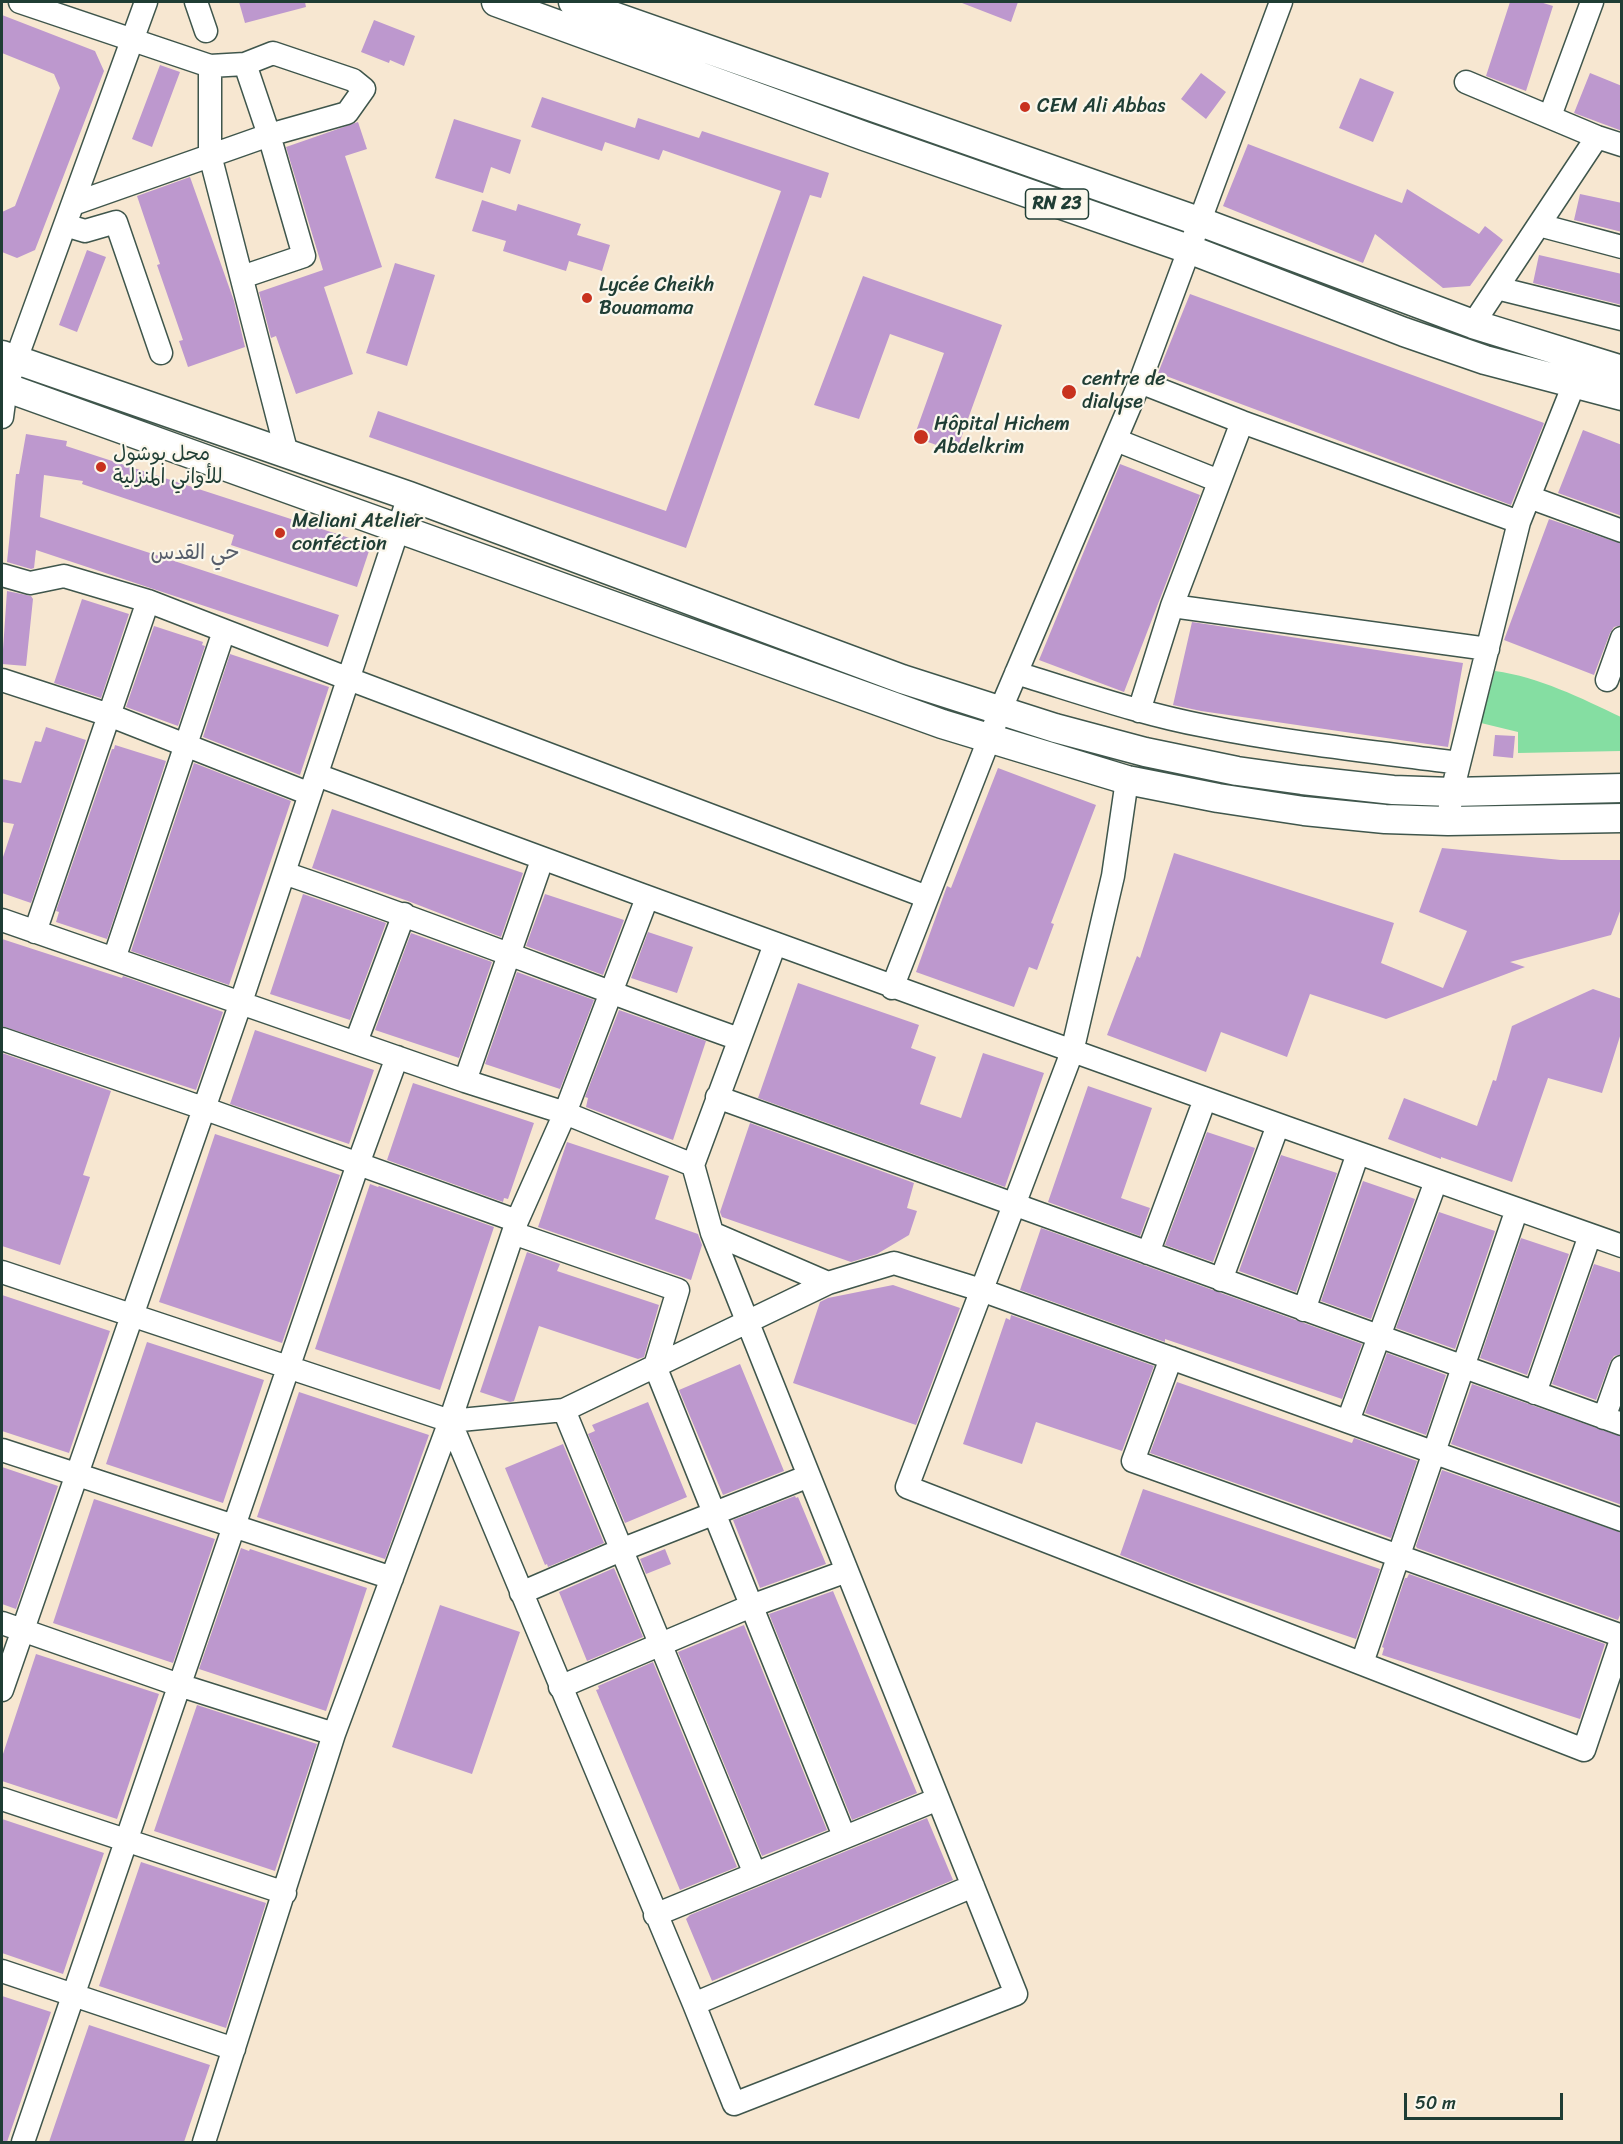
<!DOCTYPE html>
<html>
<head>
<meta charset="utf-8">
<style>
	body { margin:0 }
	#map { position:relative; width:1623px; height:2144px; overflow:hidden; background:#f7e7d1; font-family:Sriracha,sans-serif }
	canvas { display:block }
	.frame { position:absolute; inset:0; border:3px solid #1f3d34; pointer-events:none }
	.scale { position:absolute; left:1404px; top:2093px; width:159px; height:27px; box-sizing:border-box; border:3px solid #1f3d34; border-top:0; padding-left:8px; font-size:18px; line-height:21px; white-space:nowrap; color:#1f3d34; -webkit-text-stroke:4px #fbf7ec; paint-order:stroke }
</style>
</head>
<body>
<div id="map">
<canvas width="1623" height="2144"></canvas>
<div class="frame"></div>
<div class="scale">50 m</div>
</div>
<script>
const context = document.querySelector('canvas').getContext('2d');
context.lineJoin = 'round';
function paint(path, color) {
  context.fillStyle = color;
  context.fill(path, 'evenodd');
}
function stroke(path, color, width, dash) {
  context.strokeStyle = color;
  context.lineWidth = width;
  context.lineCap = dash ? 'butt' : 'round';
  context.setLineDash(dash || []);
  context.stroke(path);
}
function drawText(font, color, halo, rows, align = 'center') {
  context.font = font + ' Sriracha,"Playpen Sans Arabic",sans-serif';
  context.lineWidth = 4.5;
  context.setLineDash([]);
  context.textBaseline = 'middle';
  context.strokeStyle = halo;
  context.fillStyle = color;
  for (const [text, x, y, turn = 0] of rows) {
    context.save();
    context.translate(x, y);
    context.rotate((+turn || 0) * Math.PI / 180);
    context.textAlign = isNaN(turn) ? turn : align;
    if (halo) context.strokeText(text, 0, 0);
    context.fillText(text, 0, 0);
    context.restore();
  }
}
paint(new Path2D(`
	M 1495,671 C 1539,677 1581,698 1621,717 L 1621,751 L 1518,753 L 1518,732 L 1481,723 Z`), '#85dea2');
paint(new Path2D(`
	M 239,2 L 305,2 L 306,7 L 245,23 Z
	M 963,2 L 1018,2 L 1011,22 L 962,3 Z
	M 1510,2 L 1540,2 L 1553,6 L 1526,91 L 1486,76 Z
	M 2,15 L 95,51 L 104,71 L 35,250 L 17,258 L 2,252 L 2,212 L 15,206 L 60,88 L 54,74 L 2,53 Z
	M 374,20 L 415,36 L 404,66 L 390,60 L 389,63 L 361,52 Z
	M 160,65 L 180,72 L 152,147 L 132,139 Z
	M 1201,73 L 1226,92 L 1206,119 L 1181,99 Z
	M 1590,73 L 1622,86 L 1622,131 L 1574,113 Z
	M 1360,78 L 1394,92 L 1373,142 L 1339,128 Z
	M 542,97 L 635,128 L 638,118 L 699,138 L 702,131 L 829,173 L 821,198 L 810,195 L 686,548 L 369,437 L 378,411 L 666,511 L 781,191 L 663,150 L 659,160 L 605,142 L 602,151 L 531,127 Z
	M 454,119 L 521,140 L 510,174 L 491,167 L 483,193 L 435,178 Z
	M 358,122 L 367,149 L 345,156 L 382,267 L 324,287 L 353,374 L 296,394 L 276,336 L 271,338 L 259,292 L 323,270 L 286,147 Z
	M 1248,144 L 1402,203 L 1407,189 L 1479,234 L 1485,226 L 1503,240 L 1470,286 L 1443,288 L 1375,234 L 1363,263 L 1223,206 Z
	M 190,177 L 234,301 L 245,347 L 188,367 L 179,341 L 183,340 L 157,265 L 160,264 L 137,196 Z
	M 1580,194 L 1622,203 L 1622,232 L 1574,220 Z
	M 482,200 L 516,211 L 518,204 L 581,224 L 577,235 L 610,245 L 602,271 L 569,261 L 566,271 L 503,251 L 506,241 L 472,231 Z
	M 87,250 L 106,257 L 77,332 L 59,325 Z
	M 1539,255 L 1622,274 L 1622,305 L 1533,283 Z
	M 395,263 L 435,275 L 407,366 L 366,353 Z
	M 863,276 L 1002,325 L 956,452 L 914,437 L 944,353 L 890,334 L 859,419 L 814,405 Z
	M 1190,294 L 1544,423 L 1511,505 L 1158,373 Z
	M 1583,430 L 1622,445 L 1622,516 L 1558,493 Z
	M 26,434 L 67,441 L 66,446 L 371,545 L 357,587 L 231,545 L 234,535 L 82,484 L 83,481 L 44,475 L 40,517 L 339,615 L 328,647 L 36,550 L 34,568 L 31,569 L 7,562 L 16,474 L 19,474 Z
	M 1120,464 L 1200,495 L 1124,692 L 1039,660 Z
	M 1549,519 L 1622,544 L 1622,625 L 1614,627 L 1610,633 L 1594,675 L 1504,640 Z
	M 7,591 L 31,596 L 33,599 L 26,666 L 2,664 Z
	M 82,599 L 129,614 L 101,698 L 54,683 Z
	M 1192,622 L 1463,663 L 1448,747 L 1201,711 L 1173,705 Z
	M 154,626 L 203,642 L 202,645 L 205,646 L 178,726 L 126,707 Z
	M 230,654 L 329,687 L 300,775 L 203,737 Z
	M 46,727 L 86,740 L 31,903 L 2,893 L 2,860 L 14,824 L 2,822 L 2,779 L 21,783 L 35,741 L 41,742 Z
	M 1495,735 L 1515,736 L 1513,758 L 1493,756 Z
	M 115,745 L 166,761 L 107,939 L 56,922 L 59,912 L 56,911 L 112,749 L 114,749 Z
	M 194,763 L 291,801 L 229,985 L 131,951 Z
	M 998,768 L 1096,805 L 1051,923 L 1054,924 L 1037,970 L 1029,967 L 1014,1007 L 916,972 L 947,886 L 951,888 Z
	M 332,809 L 523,873 L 501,937 L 408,901 L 312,868 Z
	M 1442,848 L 1561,860 L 1622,860 L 1622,906 L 1611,935 L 1510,962 L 1525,967 L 1386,1019 L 1310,994 L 1287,1057 L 1221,1032 L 1206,1072 L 1107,1035 L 1137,956 L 1140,958 L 1174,853 L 1394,923 L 1381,963 L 1443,988 L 1467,931 L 1419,912 Z
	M 303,894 L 386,923 L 350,1020 L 270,994 Z
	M 545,894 L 624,920 L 603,975 L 526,946 Z
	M 648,932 L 693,947 L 677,993 L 631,978 Z
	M 411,933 L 492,962 L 459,1058 L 375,1030 Z
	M 2,939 L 122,978 L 123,976 L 223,1012 L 196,1090 L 2,1026 Z
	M 517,972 L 594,1000 L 560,1089 L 485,1064 Z
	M 798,983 L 919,1025 L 911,1048 L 936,1057 L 920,1104 L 961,1118 L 983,1053 L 1044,1073 L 1005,1187 L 758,1098 Z
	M 1593,989 L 1622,999 L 1622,1030 L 1602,1093 L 1548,1078 L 1512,1182 L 1441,1157 L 1441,1159 L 1388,1139 L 1404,1098 L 1477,1126 L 1493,1080 L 1496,1081 L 1512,1026 Z
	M 619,1010 L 706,1041 L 673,1140 L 586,1107 L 588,1098 L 585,1097 Z
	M 255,1030 L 374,1070 L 349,1144 L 230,1104 Z
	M 2,1053 L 111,1091 L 83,1175 L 90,1177 L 60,1265 L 2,1246 Z
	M 413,1083 L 534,1123 L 508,1199 L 504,1198 L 503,1202 L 387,1160 Z
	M 1088,1086 L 1152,1108 L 1121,1198 L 1150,1208 L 1140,1236 L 1048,1202 Z
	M 750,1123 L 914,1183 L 907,1208 L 917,1211 L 909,1235 L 877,1254 L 851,1262 L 722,1217 L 720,1212 Z
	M 1207,1132 L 1255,1148 L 1213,1262 L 1165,1245 Z
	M 215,1134 L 340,1175 L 282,1343 L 159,1302 Z
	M 567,1142 L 669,1176 L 655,1219 L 698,1234 L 702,1245 L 691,1280 L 538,1227 Z
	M 1281,1155 L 1337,1173 L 1296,1292 L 1239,1271 Z
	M 1363,1181 L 1415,1199 L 1371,1319 L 1321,1301 Z
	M 370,1184 L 378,1187 L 379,1186 L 494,1227 L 440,1390 L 315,1349 Z
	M 1439,1212 L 1495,1231 L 1455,1349 L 1396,1328 Z
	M 1041,1228 L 1362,1344 L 1342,1399 L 1165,1339 L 1165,1342 L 1020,1290 Z
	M 1521,1238 L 1569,1254 L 1527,1375 L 1480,1358 Z
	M 527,1252 L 560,1264 L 557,1271 L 659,1305 L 644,1357 L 638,1359 L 539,1326 L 514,1401 L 510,1402 L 480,1392 Z
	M 1594,1264 L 1622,1273 L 1622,1354 L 1614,1356 L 1610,1362 L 1596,1400 L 1552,1384 Z
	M 893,1285 L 960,1308 L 916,1425 L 793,1383 L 820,1302 L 828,1298 Z
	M 2,1295 L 110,1331 L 69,1453 L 2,1431 Z
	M 1011,1315 L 1154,1366 L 1122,1451 L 1036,1422 L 1022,1464 L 963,1444 L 1006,1318 L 1010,1320 Z
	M 147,1342 L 264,1380 L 223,1503 L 106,1464 Z
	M 1387,1353 L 1446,1375 L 1426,1435 L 1365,1413 Z
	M 740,1364 L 784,1471 L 723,1495 L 679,1390 Z
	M 1177,1382 L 1352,1443 L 1354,1438 L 1417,1461 L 1391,1538 L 1150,1453 Z
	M 1472,1384 L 1622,1437 L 1622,1505 L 1451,1444 Z
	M 299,1392 L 429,1435 L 385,1559 L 257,1517 Z
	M 648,1402 L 687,1497 L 625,1523 L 588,1434 L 595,1431 L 592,1425 Z
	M 563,1444 L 604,1543 L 548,1567 L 547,1564 L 545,1565 L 505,1468 Z
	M 2,1467 L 58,1486 L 16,1609 L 2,1604 Z
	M 1442,1470 L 1622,1533 L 1622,1610 L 1618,1620 L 1417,1548 L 1416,1546 Z
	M 1143,1489 L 1380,1569 L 1356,1639 L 1189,1582 L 1120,1555 Z
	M 795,1496 L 796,1498 L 798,1497 L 826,1564 L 760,1588 L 733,1520 Z
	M 94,1499 L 215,1539 L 173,1663 L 53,1623 Z
	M 241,1548 L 249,1551 L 250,1549 L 367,1588 L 326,1711 L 199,1669 Z
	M 665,1549 L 671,1564 L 646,1574 L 640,1559 Z
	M 614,1568 L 643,1637 L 587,1661 L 559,1592 Z
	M 1409,1574 L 1605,1644 L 1580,1719 L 1382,1655 L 1384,1648 L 1382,1647 L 1405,1578 L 1407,1578 Z
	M 833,1591 L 917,1793 L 852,1820 L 769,1614 Z
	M 440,1605 L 520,1632 L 472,1774 L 392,1747 Z
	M 744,1625 L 827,1830 L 762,1856 L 678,1652 Z
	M 36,1654 L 159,1694 L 117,1819 L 2,1781 L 2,1757 Z
	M 653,1662 L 737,1867 L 680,1890 L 596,1690 L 599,1689 L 598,1686 Z
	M 197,1705 L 317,1744 L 275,1871 L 154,1831 Z
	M 927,1818 L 953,1880 L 712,1981 L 686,1919 L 690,1915 Z
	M 2,1819 L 104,1853 L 63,1974 L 2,1953 Z
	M 141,1862 L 266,1903 L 226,2028 L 99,1986 Z
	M 2,1996 L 51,2012 L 7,2142 L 2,2142 Z
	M 89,2025 L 210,2065 L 184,2142 L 49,2142 Z`), '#bd98ce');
const minor = new Path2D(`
	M 20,2 L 210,66 L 245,64 L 269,135 L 304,256 L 242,277
	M 196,2 L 206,31
	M 210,66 L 210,155 L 287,454
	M 1466,82 L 1597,137 L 1622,145
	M 1550,116 L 1592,2
	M 73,204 L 269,135 L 347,113 L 364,89 L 353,80 L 273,53 L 245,64
	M 65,225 L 85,231 L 116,222 L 161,353
	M 1539,225 L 1622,247
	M 1497,288 L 1622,319
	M 1473,324 L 1597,137
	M 1140,382 L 1242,422 L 1519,522
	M 2,417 L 6,387 L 146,2
	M 1116,440 L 1219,481
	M 1529,497 L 1622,531
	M 2,575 L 30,583 L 64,576 L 148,601 L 349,679 L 927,897
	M 1172,606 L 1488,649
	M 1016,673 C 1079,692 1141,714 1205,726 C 1289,743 1375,752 1459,763
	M 2,680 L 109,715 L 310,794
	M 1607,680 L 1622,638
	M 1139,711 L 1172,606 L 1242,422
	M 317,775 C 750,936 1185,1093 1622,1246
	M 1127,780 L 1113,876 L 1072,1052 L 907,1487 L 1584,1750 L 1622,1637
	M 1448,821 L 1452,792 L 1519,522 L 1574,384
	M 284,873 C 437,925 587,985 739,1039
	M 2,920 L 465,1081 L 565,1113 L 693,1165
	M 35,932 L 148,601
	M 114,959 L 224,631
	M 892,988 L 1000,711 L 1140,382 L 1281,2
	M 2,1039 L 203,1108 L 517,1221
	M 356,1042 L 404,914
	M 465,1081 L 542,860
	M 717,1097 L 1622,1424
	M 513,1233 L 678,1290 L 655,1366 L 844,1836
	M 712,1233 L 828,1283
	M 1148,1253 L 1205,1099
	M 2,1272 L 450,1421 L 564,1410 L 828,1283 L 894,1263 L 981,1290 L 1622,1520
	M 1221,1280 L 1278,1125
	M 1304,1310 L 1358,1153
	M 1171,1358 L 1133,1461 L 1622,1636
	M 1535,1393 L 1590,1235
	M 564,1410 L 755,1874
	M 1604,1418 L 1622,1367
	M 450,1421 L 694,2004 L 734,2104 L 1016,1994 L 712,1233 L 693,1165 L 775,944
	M 1348,1421 L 1436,1181
	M 2,1450 L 392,1578
	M 521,1593 L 621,1550 L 809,1476
	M 2,1623 L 179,1685 L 334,1734
	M 1362,1663 L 1517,1209
	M 560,1687 L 751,1606 L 847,1571
	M 2,1690 L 241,1002 L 409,496
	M 2,1799 L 285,1893
	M 655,1915 L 938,1799
	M 2,1971 L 234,2049
	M 694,2004 L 973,1886
	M 23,2142 L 358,1164 L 397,1057
	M 204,2142 L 334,1734 L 450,1421 L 517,1221 L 565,1113 L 647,898`);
const major = new Path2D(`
	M 496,2 L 864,136 L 1191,250 L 1404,332 L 1485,360 L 1622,396
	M 573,2 L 1201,222 L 1473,324 L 1622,370
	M 2,355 L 409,496 L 902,679 L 1055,728 L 1145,752 L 1237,771 L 1302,780 L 1393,790 L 1452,792 L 1622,788
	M 2,386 L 942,724 L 1127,780 L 1218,798 L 1304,811 L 1385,819 L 1448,821 L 1622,818`);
stroke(minor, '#3f564c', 25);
stroke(major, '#3f564c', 31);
stroke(minor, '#fff', 22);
stroke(major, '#fff', 28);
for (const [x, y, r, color] of [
	[1025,107,6,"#c8321e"],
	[587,298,6,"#c8321e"],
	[1069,392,8,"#c8321e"],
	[921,437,8,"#c8321e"],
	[101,467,6,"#c8321e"],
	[280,533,6,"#c8321e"]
]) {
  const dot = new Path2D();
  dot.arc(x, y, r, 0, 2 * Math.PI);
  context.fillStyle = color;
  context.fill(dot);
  stroke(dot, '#fbf7ec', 2);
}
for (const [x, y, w] of [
	[1057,204,63]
]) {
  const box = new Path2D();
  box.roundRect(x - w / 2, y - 15, w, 30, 4.5);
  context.fillStyle = '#fbf7ec';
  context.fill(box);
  stroke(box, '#1f3d34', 1.5);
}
drawText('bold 18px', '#1f3d34', null, [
	["RN 23",1057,204]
]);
drawText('20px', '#1f3d34', '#fbf7ec', [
	["CEM Ali Abbas",1037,107],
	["Lycée Cheikh",599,286],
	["Bouamama",599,309],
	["centre de",1082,380],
	["dialyse",1082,403],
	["Hôpital Hichem",934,425],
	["Abdelkrim",934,448],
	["محل بوشول",113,455],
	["للأواني المنزلية",113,478],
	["Meliani Atelier",292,522],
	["conféction",292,545]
], 'left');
drawText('21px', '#565d6a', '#fbf7ec', [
	["حي القدس",195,554]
]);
</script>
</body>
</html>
